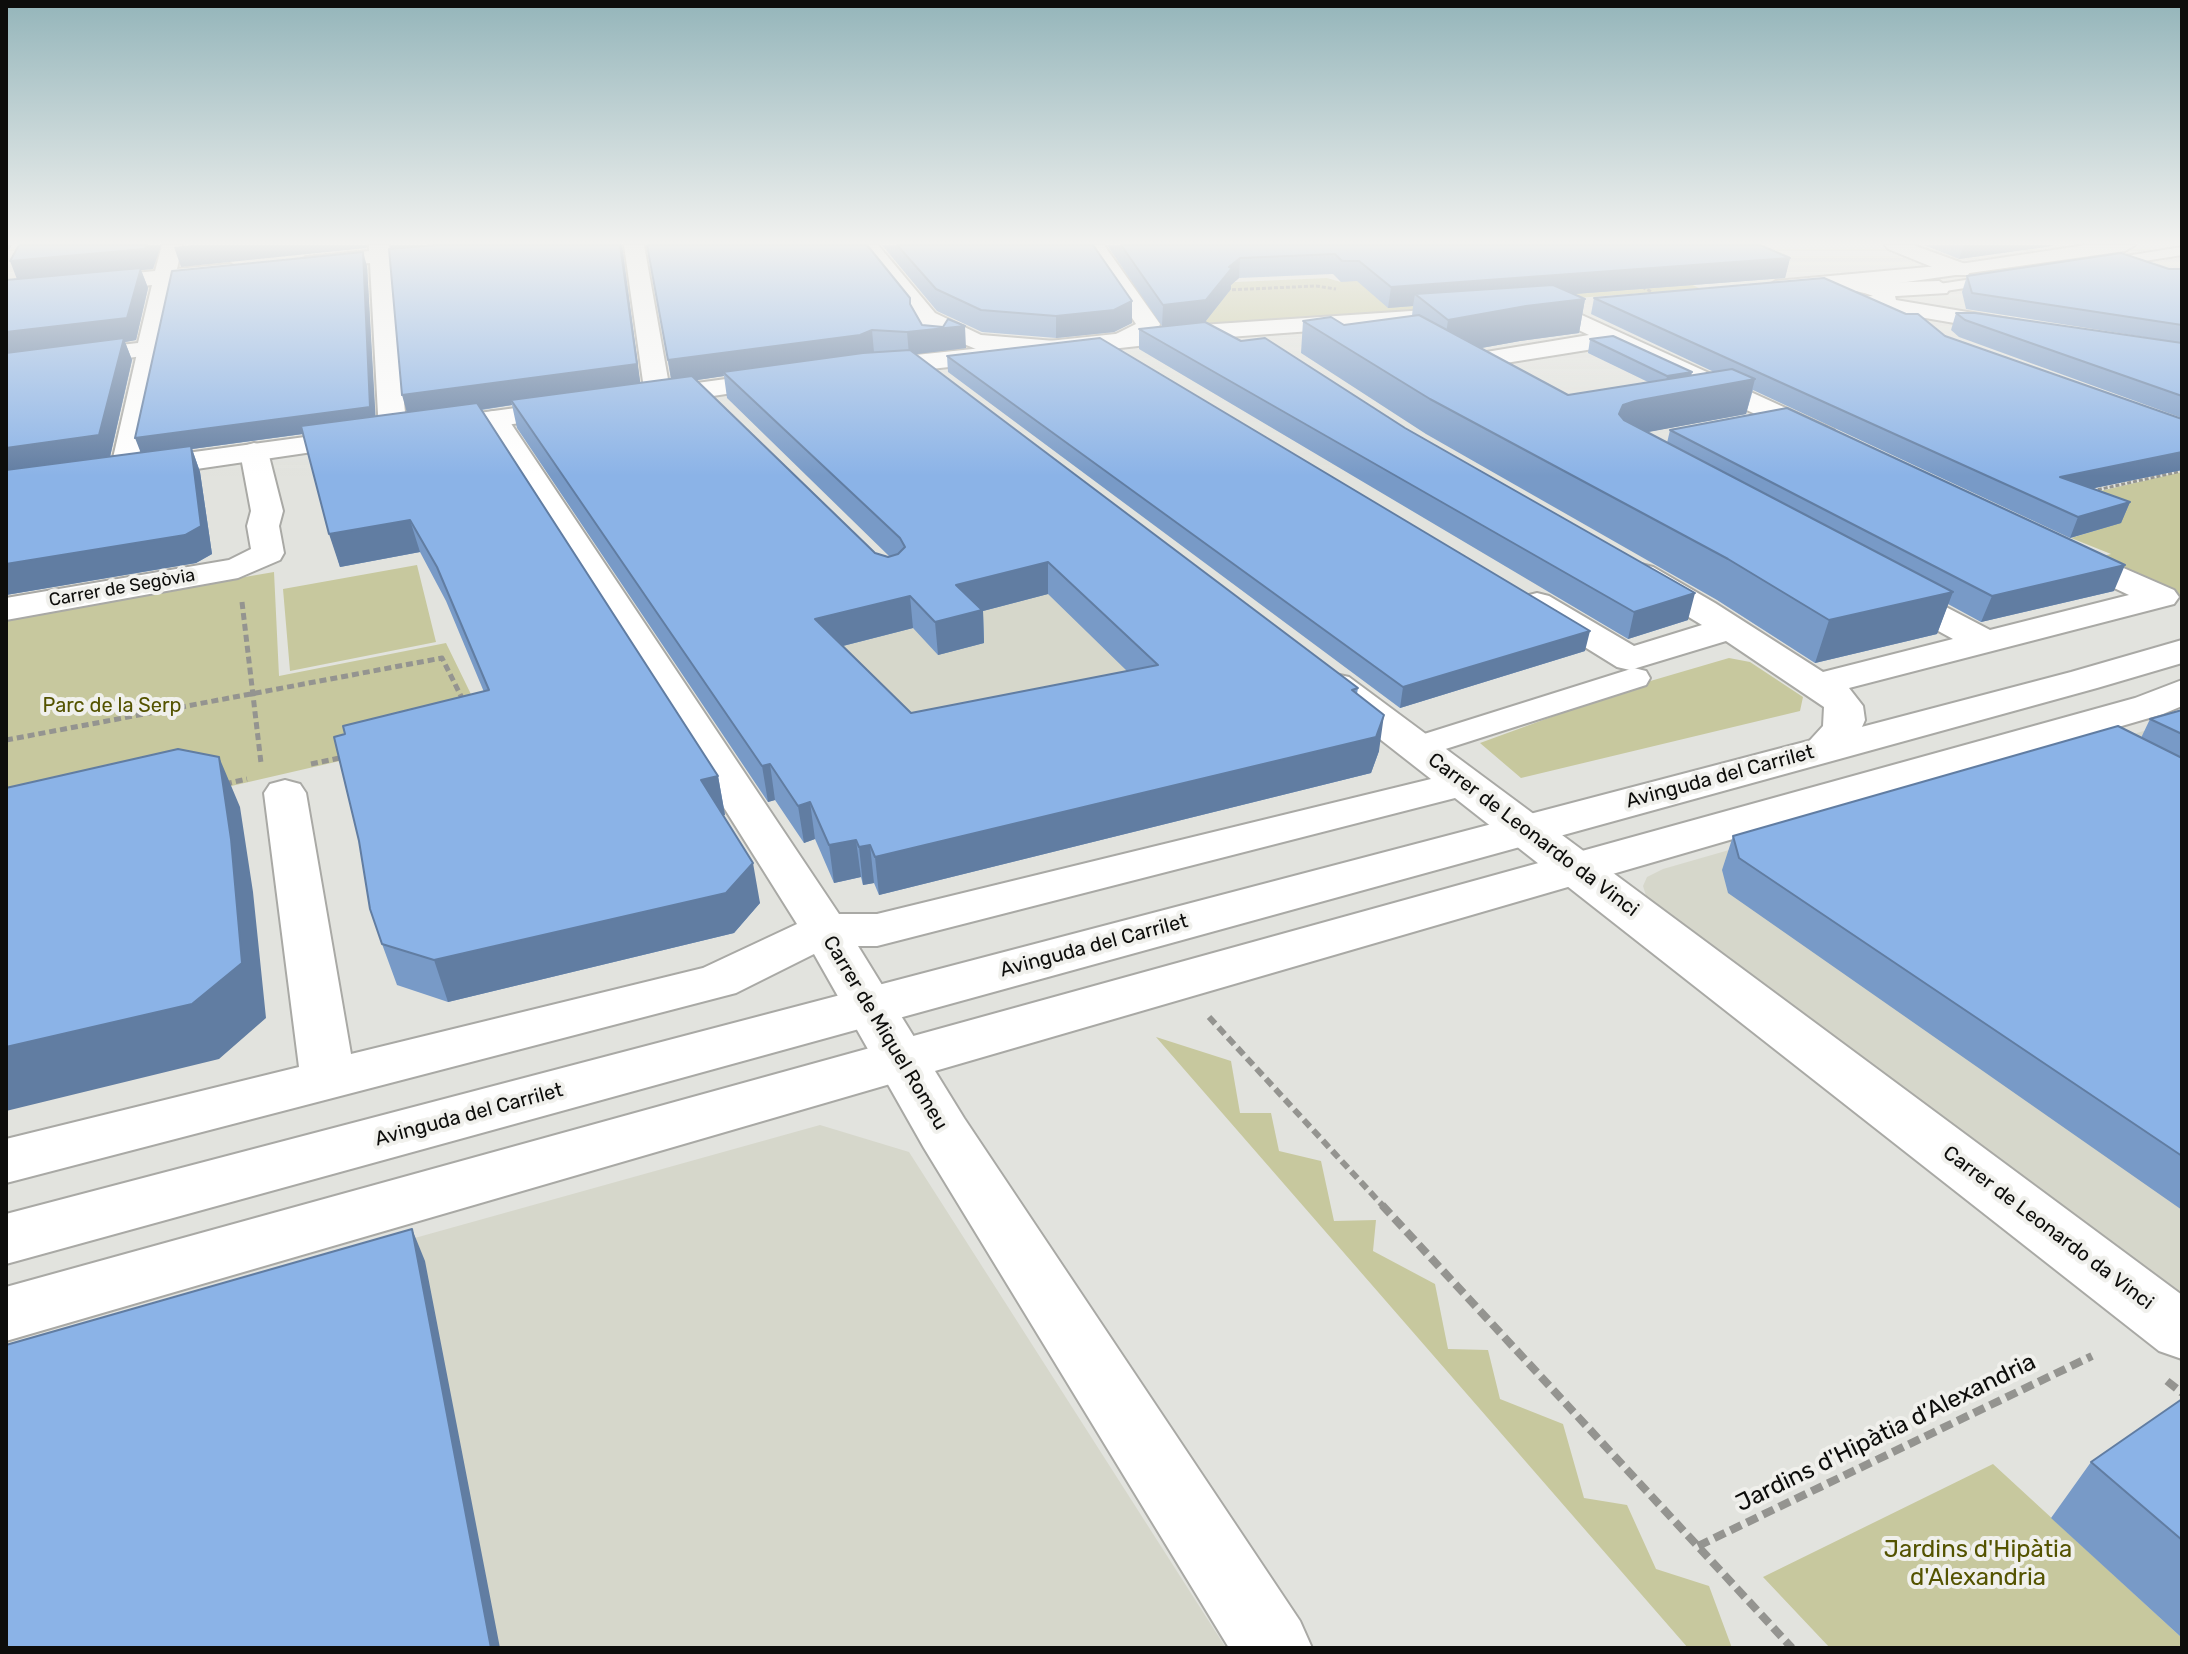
<!DOCTYPE html>
<html>
<head>
<meta charset="utf-8">
<style>
	body { margin:0 }
	#map { position:relative; width:2188px; height:1654px; overflow:hidden; background:#e2e3de; font-family:Rubik,sans-serif }
	canvas { display:block }
	.frame { position:absolute; inset:0; border:8px solid #0d0d0b; pointer-events:none }
</style>
</head>
<body>
<div id="map">
<canvas width="2188" height="1654"></canvas>
<div class="frame"></div>
</div>
<script>
const context = document.querySelector('canvas').getContext('2d');
context.lineJoin = 'round';
function paint(path, color) {
  context.fillStyle = color;
  context.fill(path, 'evenodd');
}
function stroke(path, color, width, dash) {
  context.strokeStyle = color;
  context.lineWidth = width;
  context.lineCap = dash ? 'butt' : 'round';
  context.setLineDash(dash || []);
  context.stroke(path);
}
function drawText(font, color, halo, rows, align = 'center') {
  context.font = font + ' Rubik,sans-serif';
  context.lineWidth = 8;
  context.setLineDash([]);
  context.textBaseline = 'middle';
  context.strokeStyle = halo;
  context.fillStyle = color;
  for (const [text, x, y, turn = 0] of rows) {
    context.save();
    context.translate(x, y);
    context.rotate((+turn || 0) * Math.PI / 180);
    context.textAlign = isNaN(turn) ? turn : align;
    if (halo) context.strokeText(text, 0, 0);
    context.fillText(text, 0, 0);
    context.restore();
  }
}
paint(new Path2D(`
	M 997,546 L 1135,670 L 906,743 L 821,652 L 873,584 Z
	M 2182,720 L 2182,1307 L 1648,902 L 1643,886 L 1647,877 L 1663,869 Z
	M 820,1125 L 909,1152 L 1226,1648 L 6,1648 L 6,1352 Z`), '#d6d7cb');
paint(new Path2D(`
	M 1313,245 L 1612,245 L 1701,289 L 1200,325 L 1173,304 L 1145,305 L 1140,298 L 1151,298 L 1144,286 L 1327,278 L 1341,282 Z
	M 2182,472 L 2182,597 L 2095,558 L 2111,554 L 2071,538 L 2119,523 L 2061,500 Z
	M 417,565 L 436,642 L 290,671 L 283,589 Z
	M 274,572 L 279,676 L 446,643 L 487,727 L 6,838 L 6,618 Z
	M 1729,658 L 1750,662 L 1803,697 L 1800,711 L 1521,778 L 1480,743 L 1647,682 Z
	M 1156,1037 L 1231,1061 L 1240,1113 L 1271,1113 L 1279,1151 L 1321,1161 L 1334,1221 L 1376,1220 L 1373,1251 L 1435,1284 L 1448,1349 L 1488,1350 L 1500,1399 L 1563,1424 L 1584,1498 L 1627,1505 L 1656,1569 L 1709,1586 L 1732,1648 L 1688,1648 Z
	M 1993,1464 L 2182,1638 L 2182,1648 L 1830,1648 L 1763,1577 Z`), '#c7c89e');
const service = new Path2D(`
	M 2182,247 L 2182,255 L 2101,268 L 2095,264 L 2101,260 Z
	M 1999,275 L 2005,279 L 2004,282 L 1939,292 L 1932,288 L 1939,284 Z`);
const pedestrian = new Path2D(`
	M 149,343 L 160,349 L 136,471 L 132,476 L 114,476 L 110,471 L 138,349 Z
	M 1634,668 L 1646,671 L 1650,678 L 1646,685 L 1433,753 L 1421,749 L 1415,742 L 1421,735 Z`);
const minor = new Path2D(`
	M 162,245 L 182,245 L 177,269 L 230,264 L 241,270 L 230,276 L 175,282 L 158,354 L 6,374 L 6,358 L 138,343 L 152,285 L 6,300 L 6,286 L 155,271 Z
	M 369,245 L 389,245 L 407,433 L 403,439 L 393,441 L 383,439 L 379,433 L 370,263 L 306,269 L 295,263 L 306,257 L 369,251 Z
	M 624,245 L 644,245 L 671,396 L 667,402 L 649,402 L 645,396 Z
	M 857,245 L 878,245 L 935,313 L 981,335 L 1055,341 L 1064,343 L 1067,348 L 1064,353 L 1055,355 L 976,349 L 947,337 L 944,346 L 926,346 L 914,324 L 915,319 Z
	M 1084,245 L 1104,245 L 1160,324 L 1157,332 L 1128,347 L 1110,347 L 1107,342 L 1110,337 L 1136,324 Z
	M 1885,245 L 1913,245 L 1968,265 L 1971,270 L 1968,275 L 1952,275 L 1888,249 Z
	M 1939,281 L 1950,288 L 1947,293 L 1880,297 L 1869,290 L 1880,283 Z
	M 1551,301 L 1834,430 L 1838,436 L 1834,442 L 1824,444 L 1814,442 L 1612,346 L 1493,365 L 1514,381 L 1510,386 L 1501,389 L 1465,369 L 1461,364 L 1474,354 L 1589,335 L 1543,313 L 1540,308 L 1543,303 Z
	M 494,411 L 504,413 L 508,419 L 839,914 L 877,914 L 1431,779 L 1321,693 L 1316,685 L 1321,677 L 1335,674 L 1349,677 L 2182,1295 L 2182,1359 L 2159,1351 L 1455,798 L 877,946 L 858,946 L 964,1118 L 1300,1621 L 1312,1648 L 1229,1648 L 924,1148 L 814,954 L 736,993 L 6,1183 L 6,1139 L 299,1067 L 264,793 L 270,784 L 285,780 L 300,784 L 306,793 L 351,1054 L 703,968 L 797,924 L 480,419 L 484,413 Z
	M 254,443 L 264,446 L 268,452 L 283,511 L 279,526 L 284,553 L 280,560 L 238,578 L 6,620 L 6,598 L 229,560 L 251,549 L 247,526 L 251,511 L 240,452 L 244,446 Z
	M 2066,543 L 2174,590 L 2179,597 L 2174,604 L 1849,688 L 1863,706 L 1865,720 C 1855,746 1836,765 1808,758 L 1802,749 L 1823,726 L 1824,707 L 1726,641 L 1630,670 L 1617,667 L 1525,610 L 1520,603 L 1525,596 L 1537,593 L 1549,596 L 1634,646 L 1702,625 L 1629,581 L 1624,574 L 1629,567 L 1641,564 L 1653,567 L 1715,603 L 1823,672 L 1953,639 L 1876,597 L 1871,590 L 1876,583 L 1888,580 L 1900,583 L 1990,630 L 2129,595 L 2054,560 L 2050,553 L 2054,546 Z`);
const tertiary = new Path2D(`
	M 2086,245 L 2135,245 L 2125,251 L 1885,285 L 1893,288 L 1896,300 L 2021,321 L 2025,326 L 2021,331 L 2013,333 L 1861,307 L 1858,302 L 1861,297 L 1873,296 C 1841,282 1808,297 1775,294 C 1768,294 1769,293 1765,288 L 1776,281 L 1960,264 Z
	M 1441,309 L 1449,311 L 1453,316 L 1449,321 L 1201,339 L 868,376 L 859,373 L 855,368 L 859,363 L 868,360 L 1201,325 Z
	M 784,371 L 793,374 L 797,379 L 793,384 L 646,406 L 637,404 L 633,398 L 637,392 L 646,390 Z
	M 574,400 L 584,402 L 588,408 L 584,414 L 428,436 L 418,434 L 414,428 L 418,422 L 428,420 Z
	M 364,429 L 374,431 L 378,437 L 374,443 L 135,478 L 125,475 L 120,469 L 125,463 L 135,460 Z`);
const secondary = new Path2D(`
	M 2182,640 L 2182,663 L 2097,688 L 6,1264 L 6,1214 L 2071,672 Z
	M 2182,680 L 2182,706 L 2163,714 L 6,1341 L 6,1287 L 2135,698 Z`);
stroke(service, '#a9a9a5', 4);
stroke(pedestrian, '#a9a9a5', 4);
stroke(minor, '#a9a9a5', 4);
stroke(tertiary, '#a9a9a5', 4);
stroke(secondary, '#a9a9a5', 4);
stroke(new Path2D(`
	M 1642,287 L 1652,292
	M 1226,290 L 1316,286 L 1336,289
	M 2092,491 L 2182,471`), '#949490', 3, [4, 2]);
stroke(new Path2D(`
	M 242,602 L 261,763
	M 6,740 L 442,658 L 464,702
	M 311,764 L 344,757
	M 225,784 L 247,779`), '#949490', 5, [7, 4]);
stroke(new Path2D(`
	M 1209,1017 L 1384,1207`), '#949490', 6, [9, 5]);
stroke(new Path2D(`
	M 1382,1205 L 1792,1648
	M 2167,1381 L 2182,1393
	M 1698,1546 L 2092,1356`), '#949490', 8, [12, 6]);
paint(service, '#fff');
paint(pedestrian, '#fff');
paint(minor, '#fff');
paint(tertiary, '#fff');
paint(secondary, '#fff');
paint(new Path2D(`
	M 19,245 L 161,245 L 153,269 L 141,270 L 148,288 L 136,340 L 125,342 L 132,360 L 110,457 L 141,453 L 367,266 L 375,417 L 407,412 L 390,245 L 622,245 L 640,383 L 671,379 L 647,245 L 910,298 L 911,305 L 922,325 L 966,348 L 915,354 L 1358,688 L 1357,694 L 1379,751 L 1371,773 L 879,895 L 874,883 L 863,885 L 861,877 L 834,883 L 815,839 L 804,843 L 775,800 L 768,802 L 517,428 L 512,405 L 482,410 L 718,776 L 725,815 L 723,815 L 760,903 L 734,933 L 448,1002 L 397,985 L 382,944 L 484,692 L 446,601 L 420,552 L 340,567 L 303,434 L 192,449 L 200,472 L 212,554 L 196,563 L 6,595 L 6,280 L 17,279 ZM 724,376 L 727,398 L 890,557 L 875,553 L 696,380 ZM 1048,594 L 1127,671 L 911,713 L 843,646 L 913,628 L 938,655 L 984,643 L 983,611 Z
	M 882,245 L 1093,245 L 1132,301 L 1132,323 L 1114,332 L 1056,338 L 982,332 L 937,311 Z
	M 1107,245 L 1760,245 L 1790,258 L 1785,278 L 1574,294 L 1585,299 L 1579,333 L 1520,341 L 1481,348 L 1568,395 L 1648,382 L 1588,353 L 1590,339 L 1692,375 L 1714,372 L 1591,314 L 1594,298 L 1945,336 L 2182,419 L 2182,470 L 2093,488 L 2130,502 L 2121,523 L 2070,538 L 1753,390 L 1746,414 L 1647,432 L 1667,443 L 1670,430 L 2114,591 L 1981,622 L 1948,604 L 1937,634 L 1815,663 L 1717,600 L 1426,434 L 1301,353 L 1303,321 L 1344,325 L 1412,316 L 1413,306 L 1388,308 L 1357,281 L 1341,282 L 1333,274 L 1239,278 L 1231,285 L 1231,289 L 1205,322 L 1688,620 L 1628,639 L 1139,349 L 1139,329 L 1162,326 Z
	M 1924,245 L 2053,245 L 2052,246 L 1959,259 Z
	M 2169,269 L 2182,269 L 2182,343 L 1966,309 L 1962,292 L 1967,276 Z
	M 1956,313 L 2182,343 L 2182,418 L 1959,337 L 1951,330 Z
	M 947,356 L 1585,651 L 1400,708 L 948,372 Z
	M 2182,710 L 2182,1210 L 1728,893 L 1722,870 L 1733,836 L 2141,738 L 2150,719 Z
	M 2182,1399 L 2182,1638 L 2051,1518 L 2091,1462 Z`), '#789ac7');
paint(new Path2D(`
	M 6,245 L 12,245 L 6,254 Z
	M 147,245 L 161,245 L 153,269 L 141,270 L 148,288 L 136,340 L 125,342 L 132,360 L 109,461 L 6,475 L 6,332 L 18,282 L 10,261 Z
	M 193,245 L 368,245 L 366,248 L 181,267 L 174,247 Z
	M 390,245 L 479,245 L 393,254 Z
	M 620,245 L 622,245 L 641,388 L 511,400 L 512,405 L 409,420 L 402,395 Z
	M 1964,245 L 2053,245 L 2052,246 L 1959,259 Z
	M 363,252 L 367,266 L 376,424 L 192,449 L 200,472 L 212,554 L 196,563 L 6,595 L 6,564 L 142,456 L 135,438 Z
	M 1240,258 L 1239,278 L 1231,285 L 1231,289 L 1205,322 L 1162,326 L 1163,305 L 1229,267 Z
	M 1790,258 L 1785,278 L 1429,305 L 1415,294 L 1413,306 L 1388,308 L 1391,287 Z
	M 1585,299 L 1579,333 L 1520,341 L 1443,355 L 1448,320 L 1526,306 Z
	M 1132,301 L 1132,323 L 1114,332 L 1056,338 L 1056,316 Z
	M 965,326 L 966,348 L 909,355 L 907,332 Z
	M 872,330 L 874,352 L 723,372 L 724,376 L 672,384 L 668,360 Z
	M 1692,372 L 1689,387 L 1664,391 L 1667,376 Z
	M 1755,379 L 1746,414 L 1627,436 L 1619,414 L 1623,405 L 1635,401 Z
	M 2182,452 L 2182,470 L 2052,497 L 2060,477 Z
	M 2130,502 L 2121,523 L 2070,538 L 2078,517 Z
	M 410,520 L 420,552 L 340,567 L 329,534 Z
	M 1048,562 L 1048,594 L 983,611 L 984,643 L 938,655 L 935,622 L 956,585 Z
	M 2125,565 L 2114,591 L 1981,622 L 1992,596 Z
	M 1953,592 L 1937,634 L 1815,663 L 1829,620 Z
	M 1695,593 L 1688,620 L 1628,639 L 1634,612 Z
	M 910,596 L 913,628 L 819,652 L 815,619 Z
	M 1590,631 L 1585,651 L 1400,708 L 1403,687 Z
	M 1384,715 L 1379,751 L 1371,773 L 879,895 L 875,857 Z
	M 219,757 L 240,807 L 253,892 L 266,1018 L 219,1059 L 6,1111 L 6,1047 Z
	M 770,764 L 775,800 L 768,802 L 762,766 Z
	M 718,776 L 725,815 L 709,819 L 701,780 Z
	M 810,802 L 815,839 L 804,843 L 798,806 Z
	M 856,840 L 861,877 L 834,883 L 829,845 Z
	M 870,845 L 874,883 L 863,885 L 859,847 Z
	M 753,863 L 760,903 L 734,933 L 448,1002 L 434,960 Z
	M 412,1229 L 425,1261 L 500,1648 L 491,1648 Z`), '#617da2');
const building = new Path2D(`
	M 19,245 L 147,245 L 145,249 L 10,261 Z
	M 436,245 L 620,245 L 637,364 L 402,395 L 389,249 Z
	M 647,245 L 867,245 L 910,298 L 910,304 L 922,325 L 943,327 L 948,319 L 965,326 L 907,332 L 872,330 L 860,335 L 668,360 Z
	M 897,245 L 1093,245 L 1132,301 L 1114,310 L 1056,316 L 981,310 L 936,289 Z
	M 1121,245 L 1760,245 L 1790,258 L 1391,287 L 1359,261 L 1342,261 L 1335,254 L 1240,258 L 1229,267 L 1232,268 L 1206,300 L 1163,305 Z
	M 363,252 L 370,407 L 135,438 L 172,271 Z
	M 2121,253 L 2169,269 L 2182,269 L 2182,325 L 1972,293 L 1967,276 Z
	M 141,268 L 127,318 L 6,332 L 6,280 Z
	M 1824,278 L 1906,314 L 1918,314 L 1945,336 L 2182,419 L 2182,452 L 2060,477 L 2130,502 L 2078,517 L 1594,298 Z
	M 1553,285 L 1585,299 L 1526,306 L 1448,320 L 1415,294 Z
	M 1956,313 L 1975,313 L 2182,343 L 2182,396 L 1965,320 Z
	M 1419,315 L 1568,395 L 1732,369 L 1755,379 L 1635,401 L 1623,405 L 1619,414 L 1624,420 L 1953,592 L 1829,620 L 1728,559 L 1430,399 L 1303,321 L 1331,317 L 1344,325 Z
	M 1205,322 L 1241,341 L 1265,338 L 1405,428 L 1695,593 L 1634,612 L 1139,329 Z
	M 1613,336 L 1692,372 L 1667,376 L 1590,339 Z
	M 124,338 L 99,435 L 6,448 L 6,353 Z
	M 1100,338 L 1590,631 L 1403,687 L 947,356 Z
	M 910,350 L 1358,688 L 1352,690 L 1384,715 L 1376,737 L 875,857 L 870,845 L 859,847 L 856,840 L 829,845 L 810,802 L 798,806 L 770,764 L 762,766 L 511,400 L 692,376 L 875,553 L 888,557 L 898,554 L 905,547 L 900,538 L 723,372 L 863,353 ZM 1048,562 L 1158,665 L 911,713 L 815,619 L 910,596 L 935,622 L 982,610 L 956,585 Z
	M 477,403 L 718,776 L 701,780 L 753,863 L 726,893 L 434,960 L 382,944 L 370,909 L 359,841 L 334,737 L 345,734 L 343,726 L 489,690 L 437,567 L 410,520 L 329,534 L 301,426 Z
	M 1787,408 L 2125,565 L 1992,596 L 1670,430 Z
	M 191,446 L 201,526 L 185,535 L 6,564 L 6,470 Z
	M 2182,710 L 2182,734 L 2150,719 Z
	M 2118,726 L 2182,758 L 2182,1156 L 1739,858 L 1733,836 Z
	M 178,749 L 219,757 L 231,839 L 242,963 L 192,1004 L 6,1047 L 6,788 Z
	M 412,1229 L 491,1648 L 6,1648 L 6,1345 Z
	M 2182,1399 L 2182,1540 L 2091,1462 Z`);
paint(building, '#8bb3e7');
stroke(building, '#617da2', 2);
const sky = context.createLinearGradient(0, 0, 0, 476);
sky.addColorStop(0, '#94b5ba');
sky.addColorStop(0.51, '#f2f2f0');
sky.addColorStop(1, '#f2f2f000');
context.fillStyle = sky;
context.fillRect(0, 0, 2188, 476);
drawText('18px', '#0d0d0b', '#f0f0ec', [
	["Carrer de Segòvia",122,588,-10]
]);
drawText('20px', '#545300', '#f0f0ec', [
	["Parc de la Serp",112,706]
]);
drawText('20px', '#0d0d0b', '#f0f0ec', [
	["Avinguda del Carrilet",1720,777,-15],
	["Carrer de Leonardo da Vinci",1533,835,37],
	["Avinguda del Carrilet",1094,946,-15],
	["Carrer de Miquel Romeu",885,1033,59],
	["Avinguda del Carrilet",469,1115,-15],
	["Carrer de Leonardo da Vinci",2048,1228,37]
]);
drawText('24px', '#0d0d0b', '#f0f0ec', [
	["Jardins d'Hipàtia d’Alexandria",1886,1433,-26]
]);
drawText('24px', '#545300', '#f0f0ec', [
	["Jardins d'Hipàtia",1978,1550],
	["d'Alexandria",1978,1578]
]);
</script>
</body>
</html>
